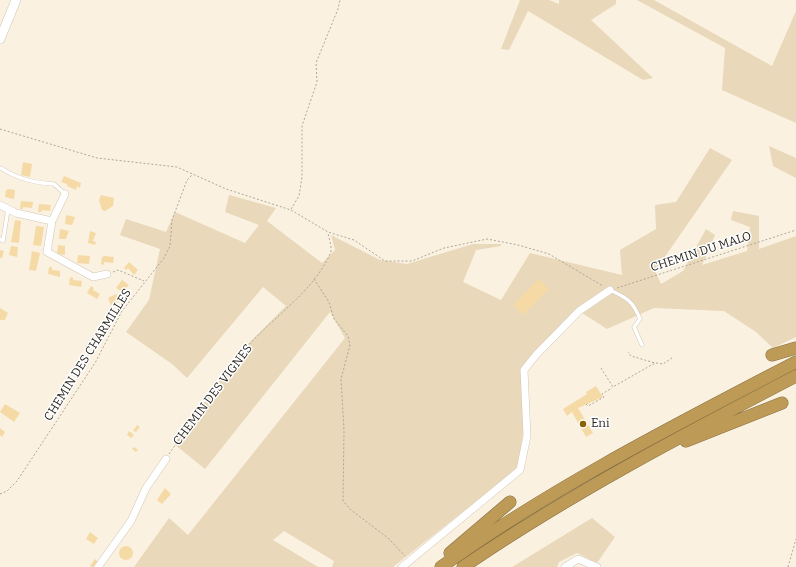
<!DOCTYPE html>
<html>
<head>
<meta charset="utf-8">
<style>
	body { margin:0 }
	canvas { display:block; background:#faf1e1 }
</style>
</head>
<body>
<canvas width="796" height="567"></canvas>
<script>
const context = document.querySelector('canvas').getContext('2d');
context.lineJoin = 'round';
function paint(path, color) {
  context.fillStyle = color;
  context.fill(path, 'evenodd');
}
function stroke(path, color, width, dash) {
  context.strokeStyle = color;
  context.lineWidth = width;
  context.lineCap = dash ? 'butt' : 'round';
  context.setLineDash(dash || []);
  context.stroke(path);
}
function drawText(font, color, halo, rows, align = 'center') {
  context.font = font + ' Bitter,serif';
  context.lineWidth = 3;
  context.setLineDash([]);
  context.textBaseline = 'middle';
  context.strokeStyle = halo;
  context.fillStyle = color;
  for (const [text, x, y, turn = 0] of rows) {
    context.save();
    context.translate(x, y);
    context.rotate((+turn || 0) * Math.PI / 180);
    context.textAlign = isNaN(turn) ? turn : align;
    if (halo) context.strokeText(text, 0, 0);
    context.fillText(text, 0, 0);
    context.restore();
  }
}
paint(new Path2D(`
	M 520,0 L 549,0 L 559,4 L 559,0 L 616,0 L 616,4 L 591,20 L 653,78 L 643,80 L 528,11 L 509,50 L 501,49 Z
	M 637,0 L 654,0 L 772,66 L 796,11 L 796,123 L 722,90 L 725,48 Z
	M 769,146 L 796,158 L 796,178 L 773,166 Z
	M 710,148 L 732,160 L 655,271 L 661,284 L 683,271 L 706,229 L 715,235 L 702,265 L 747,251 L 750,227 L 731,220 L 733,211 L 759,216 L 759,249 L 796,236 L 796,337 L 773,348 L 756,332 L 724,311 L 654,308 L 607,329 L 579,311 L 524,371 L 523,433 L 518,466 L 507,477 L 393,567 L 332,567 L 334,561 L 284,531 L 273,540 L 318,567 L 134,567 L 169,518 L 188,535 L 345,338 L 330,312 L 205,469 L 174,444 L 247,345 L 286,306 L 263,287 L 187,378 L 172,364 L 126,332 L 149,300 L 160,249 L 120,235 L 126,219 L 166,232 L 175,212 L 245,243 L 259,225 L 225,212 L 229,195 L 276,208 L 267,221 L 322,263 L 335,250 L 331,235 L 380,260 L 407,264 L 473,244 L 501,244 L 501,246 L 476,250 L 463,282 L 501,300 L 530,253 L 622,275 L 620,250 L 656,229 L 655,205 L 676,202 Z
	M 592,518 L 615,537 L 597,563 L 577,553 L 559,562 L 557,567 L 512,567 Z`), '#e9d8ba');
paint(new Path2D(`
	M 23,162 L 32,164 L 30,177 L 21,175 Z
	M 64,176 L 81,183 L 80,188 L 77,186 L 76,190 L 67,186 L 67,184 L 61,182 Z
	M 9,189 L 15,190 L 14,199 L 5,197 L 6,190 Z
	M 101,195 L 114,198 L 113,206 L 105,211 L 102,210 L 99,200 Z
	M 21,201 L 33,202 L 32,208 L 23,207 L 23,209 L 20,209 Z
	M 39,204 L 51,205 L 50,211 L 42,210 L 41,212 L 38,212 Z
	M 66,215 L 75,217 L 72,225 L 65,224 Z
	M 15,220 L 21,221 L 19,243 L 11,242 Z
	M 36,226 L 44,227 L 41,246 L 33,245 Z
	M 60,229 L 69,231 L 66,239 L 59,239 Z
	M 90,231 L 96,233 L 93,241 L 96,242 L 95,245 L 88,243 Z
	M 58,245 L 65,246 L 65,255 L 57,254 Z
	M 11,246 L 18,247 L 17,257 L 9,255 Z
	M 0,250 L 4,251 L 2,258 L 0,258 Z
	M 32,251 L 40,253 L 36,271 L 29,270 Z
	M 78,255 L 90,256 L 89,264 L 77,263 Z
	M 105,256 L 114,257 L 113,263 L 104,262 L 104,265 L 101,264 L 102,257 Z
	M 129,262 L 138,270 L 134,275 L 128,268 L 126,270 L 124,268 Z
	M 49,267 L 52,267 L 52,270 L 60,271 L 60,277 L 48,274 Z
	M 70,277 L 73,278 L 73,280 L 82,281 L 81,287 L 69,285 Z
	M 539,279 L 549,289 L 523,315 L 513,305 Z
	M 122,280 L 129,285 L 122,292 L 116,288 Z
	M 91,286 L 94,288 L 93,290 L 100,294 L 97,299 L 87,293 Z
	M 116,294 L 120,301 L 111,305 L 108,298 Z
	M 0,308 L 8,313 L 5,320 L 0,320 Z
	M 596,386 L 603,397 L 578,408 L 593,433 L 586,437 L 572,412 L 567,416 L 563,409 L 587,394 L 586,392 Z
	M 5,404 L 20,413 L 14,422 L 0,412 Z
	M 137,425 L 140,427 L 136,432 L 133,431 Z
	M 0,428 L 5,432 L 2,437 L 0,435 Z
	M 129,431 L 134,435 L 131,438 L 127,435 Z
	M 134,447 L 138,450 L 136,452 L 132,449 Z
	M 165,488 L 171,494 L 162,504 L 157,500 Z
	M 90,532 L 98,538 L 94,544 L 86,539 Z
	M119 553a7 7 0 1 1 14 0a7 7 0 1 1-14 0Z
	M 95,559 L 98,562 L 94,567 L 92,567 L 90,566 Z`), '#f5daa6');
const lane = new Path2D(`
	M 1,168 C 17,179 35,183 54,184 L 65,194
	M 0,239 L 3,241 L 8,209
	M 610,290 C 627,298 633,301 640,319 L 634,327 L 642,345`);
const street = new Path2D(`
	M 0,205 L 16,213 L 52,221 L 47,252 L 93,277 L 107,274
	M 52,221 L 65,194
	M 98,567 L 131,521 L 146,488 L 166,459
	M 402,567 L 520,470 L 527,436 L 524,370 L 536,355 L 579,311 L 610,290
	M 565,567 L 578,559 L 597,567`);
const secondary = new Path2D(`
	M 0,39 L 16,0`);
const highway = new Path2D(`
	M 772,355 L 796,348
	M 686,441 L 782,403
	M 450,553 L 510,502
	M 441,567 C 553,487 675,425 796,362
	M 463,567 C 570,494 681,436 796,376`);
stroke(lane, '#d0c7b7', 4.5);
stroke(street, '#d0c7b7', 8);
stroke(secondary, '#d0c7b7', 10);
stroke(highway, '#866f41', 13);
stroke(new Path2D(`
	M 0,129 L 97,158 L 177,167 L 226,189 L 291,210 L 328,232 L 354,240 L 385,261 L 412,261 L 444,248 L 487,239 L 518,245 L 549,254 L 603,286
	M 291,209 L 299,196 L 302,177 L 302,126 L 317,82 L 316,63 L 338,9 L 340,0
	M 113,272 L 118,270 L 144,281
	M 314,279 L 329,302 L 334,319 L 348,336 L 350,345 L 341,379 L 344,430 L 343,501 L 351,510 L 388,538 L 405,556
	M 617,288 L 796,230
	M 656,363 L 663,364 L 672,358 L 671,356
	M 601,368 L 613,387 L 655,363 L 631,356 L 628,352
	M 586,404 L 588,406 L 604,397 L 602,394 L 612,388
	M 169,454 C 194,418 218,380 247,347 C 274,316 313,292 330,254 C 333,249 329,239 328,233
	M 0,494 L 7,491 L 17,481 L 95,363 L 122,311 L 164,258 L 170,246 L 172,220 L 187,180 L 193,174
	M 788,567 L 796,539`), '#aca699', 1, [2, 2]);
stroke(lane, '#fff', 3.5);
stroke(street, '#fff', 7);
stroke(secondary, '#fff', 9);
stroke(highway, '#bd9b57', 12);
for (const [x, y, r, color] of [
	[583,424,4,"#886300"]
]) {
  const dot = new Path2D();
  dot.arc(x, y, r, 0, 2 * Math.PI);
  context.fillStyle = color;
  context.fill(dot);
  stroke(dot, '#fff', 1.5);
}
drawText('12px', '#211e18', '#fff', [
	["CHEMIN DU MALO",701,252,-18],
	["CHEMIN DES CHARMILLES",88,355,-58],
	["CHEMIN DES VIGNES",213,395,-53]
]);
drawText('12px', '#211e18', '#fff', [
	["Eni",591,424]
], 'left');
</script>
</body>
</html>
